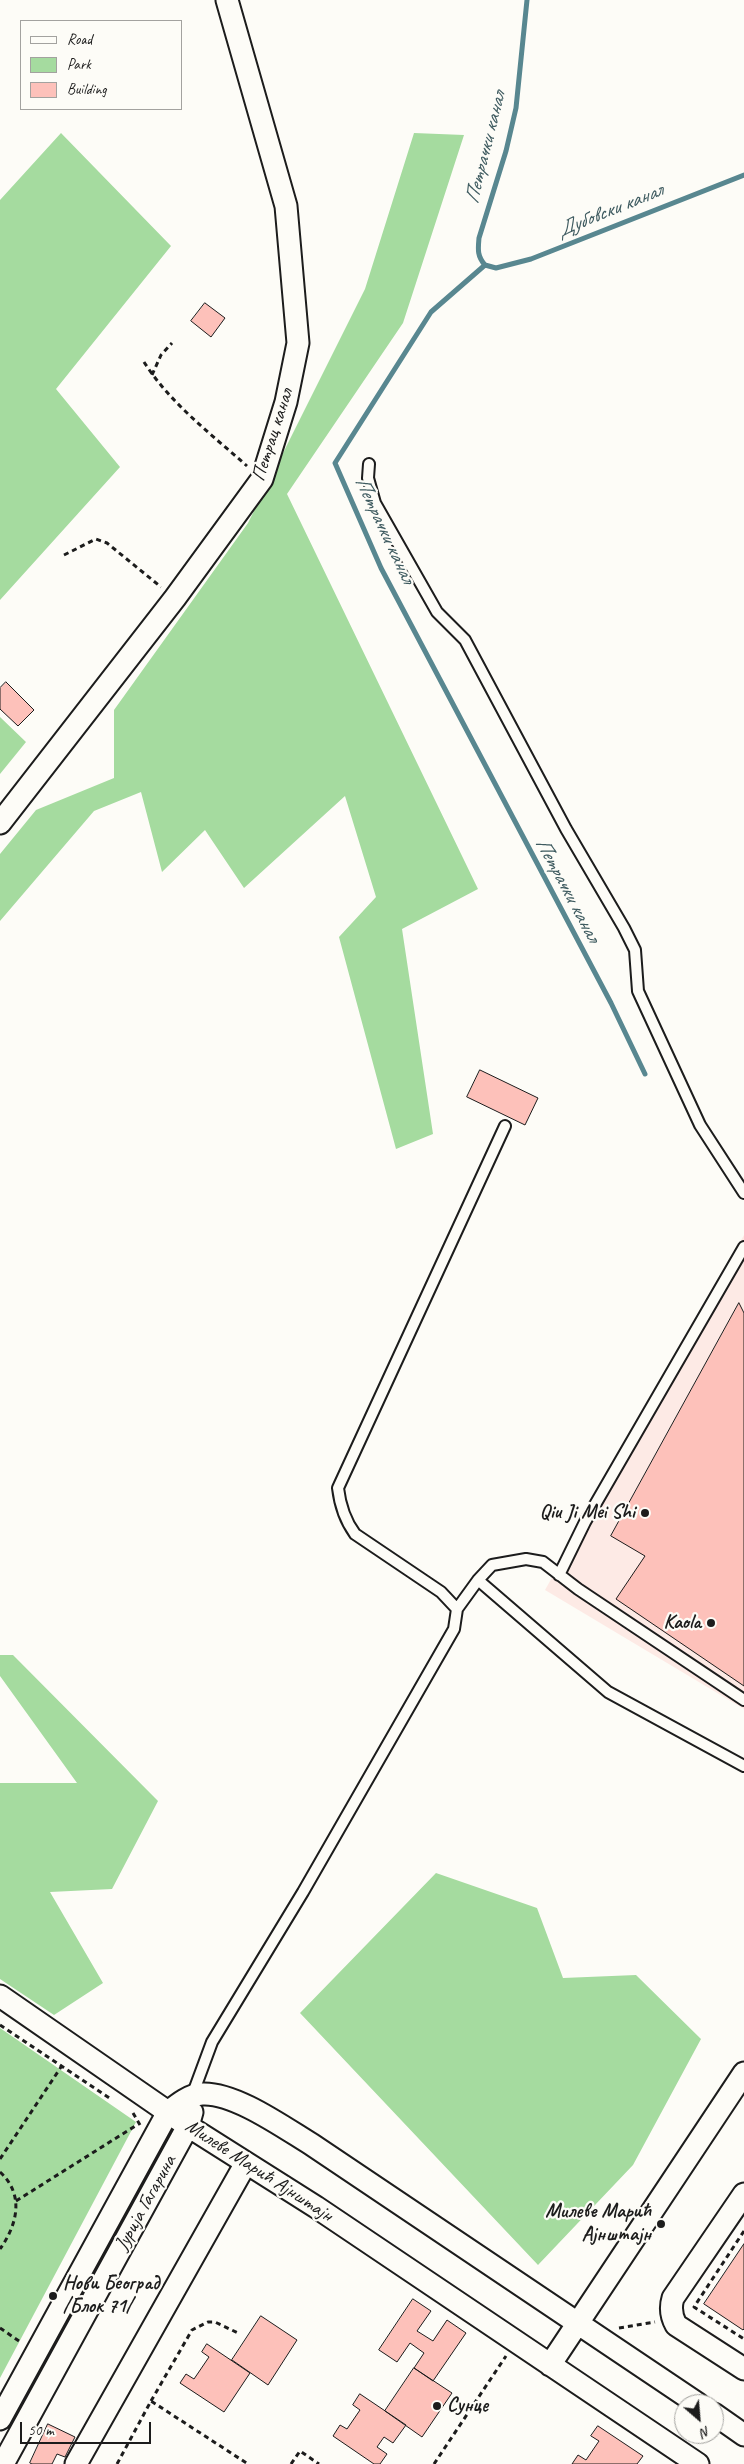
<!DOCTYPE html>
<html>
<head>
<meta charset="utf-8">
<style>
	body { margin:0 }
	#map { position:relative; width:744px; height:2464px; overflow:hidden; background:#fdfcf7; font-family:Caveat,sans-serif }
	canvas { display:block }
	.legend { position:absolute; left:20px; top:20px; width:162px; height:90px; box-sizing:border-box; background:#fdfcf7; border:1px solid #a3a29f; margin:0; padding:6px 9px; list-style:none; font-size:15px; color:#1c1c1c }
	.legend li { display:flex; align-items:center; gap:10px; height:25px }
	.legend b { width:25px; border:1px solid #a3a29f }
	.north { position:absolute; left:674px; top:2394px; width:50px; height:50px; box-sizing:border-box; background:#fdfcf7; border:1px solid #a3a29f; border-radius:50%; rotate:153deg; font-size:14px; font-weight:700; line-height:20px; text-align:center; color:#1c1c1c }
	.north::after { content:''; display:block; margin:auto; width:18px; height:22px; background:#1c1c1c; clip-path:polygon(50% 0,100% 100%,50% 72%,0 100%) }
	.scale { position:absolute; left:20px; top:2422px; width:131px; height:22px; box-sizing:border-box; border:2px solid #1c1c1c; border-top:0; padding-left:6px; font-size:15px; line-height:18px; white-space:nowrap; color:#1c1c1c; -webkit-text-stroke:4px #fdfcf7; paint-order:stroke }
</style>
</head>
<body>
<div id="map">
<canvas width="744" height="2464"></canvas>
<ul class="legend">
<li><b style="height:6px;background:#fdfcf7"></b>Road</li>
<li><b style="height:14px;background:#a5db9f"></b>Park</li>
<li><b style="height:14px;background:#fdc1ba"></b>Building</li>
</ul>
<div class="north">N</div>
<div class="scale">50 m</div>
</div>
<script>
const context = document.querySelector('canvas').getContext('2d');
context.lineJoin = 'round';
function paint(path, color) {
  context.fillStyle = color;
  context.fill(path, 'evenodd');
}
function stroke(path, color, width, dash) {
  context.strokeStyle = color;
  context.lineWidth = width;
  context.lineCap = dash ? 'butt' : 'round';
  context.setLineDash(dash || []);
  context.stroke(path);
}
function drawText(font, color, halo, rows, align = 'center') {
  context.font = font + ' Caveat,sans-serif';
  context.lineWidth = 4.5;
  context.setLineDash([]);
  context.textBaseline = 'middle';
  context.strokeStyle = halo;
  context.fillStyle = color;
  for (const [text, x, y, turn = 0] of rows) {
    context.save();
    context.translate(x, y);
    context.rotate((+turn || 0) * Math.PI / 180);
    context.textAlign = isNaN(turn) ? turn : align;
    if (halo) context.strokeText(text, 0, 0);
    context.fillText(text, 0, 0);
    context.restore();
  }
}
paint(new Path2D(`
	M 744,1235 L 744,1709 L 545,1590 Z`), '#fdeae5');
paint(new Path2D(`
	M 61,133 L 171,246 L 56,389 L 120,467 L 0,600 L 0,200 Z
	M 414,133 L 464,135 L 403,323 L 287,494 L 478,889 L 402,929 L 433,1134 L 396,1149 L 339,937 L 376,897 L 345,796 L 244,888 L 205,830 L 162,872 L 141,792 L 94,811 L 0,921 L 0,854 L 36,810 L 114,778 L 114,710 L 248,523 L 365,289 Z
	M 0,717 L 26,742 L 0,774 Z
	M 0,1655 L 13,1655 L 158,1801 L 112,1889 L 50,1892 L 103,1983 L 54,2015 L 0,1979 L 0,1783 L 77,1783 L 0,1676 Z
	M 436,1873 L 537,1908 L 563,1978 L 636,1975 L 701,2039 L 633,2165 L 538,2265 L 300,2013 Z
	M 0,2028 L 136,2122 L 0,2378 Z`), '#a5db9f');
stroke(new Path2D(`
	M 485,265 L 431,312 L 335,463 L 381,568 L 611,1003 L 645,1074
	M 485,265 L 496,268 L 531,259 L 744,175
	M 485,265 C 477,256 478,249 479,238 L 506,151 L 516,108 L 527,0`), '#588790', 5);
const building = new Path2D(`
	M 205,303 L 225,318 L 211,337 L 191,321 Z
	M 6,682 L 34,710 L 18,726 L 0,709 L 0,688 Z
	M 480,1070 L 538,1098 L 525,1125 L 467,1097 Z
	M 739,1303 L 744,1313 L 744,1686 L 616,1599 L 645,1556 L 611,1536 Z
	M 744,2244 L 744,2329 L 743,2330 L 704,2304 Z
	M 413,2299 L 431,2311 L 417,2331 L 433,2341 L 447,2320 L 466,2333 L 433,2381 L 414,2368 L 424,2353 L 410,2343 L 397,2362 L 379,2350 Z
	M 261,2316 L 297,2340 L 268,2385 L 232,2360 Z
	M 207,2344 L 250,2373 L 224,2412 L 180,2383 L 186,2374 L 194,2379 L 209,2357 L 202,2352 Z
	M 414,2368 L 452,2393 L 422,2437 L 385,2411 Z
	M 360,2394 L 406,2425 L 393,2443 L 384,2437 L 377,2447 L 387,2454 L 380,2464 L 374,2464 L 333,2436 L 340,2425 L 347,2429 L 360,2410 L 353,2405 Z
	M 48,2424 L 75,2437 L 65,2457 L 57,2454 L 52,2464 L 32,2464 L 30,2463 Z
	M 598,2426 L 643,2456 L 637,2464 L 572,2464 L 578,2455 L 586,2460 L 599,2441 L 591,2436 Z`);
paint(building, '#fdc1ba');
stroke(building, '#1c1c1c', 1);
const service = new Path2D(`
	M 369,464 L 368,478 L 375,503 L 437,612 L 465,640 L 566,829 L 624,928 L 635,950 L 638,991 L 700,1125 L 744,1193
	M 559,1575 L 585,1522 L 744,1247
	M 478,1580 L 608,1692 L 744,1766
	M 457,1609 L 478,1580 L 492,1565 L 526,1559 L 543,1562 L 578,1589 L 744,1700
	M 192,2096 L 212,2042 L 303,1892 L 454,1629 L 457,1609 L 441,1592 L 355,1534 C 344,1519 340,1505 338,1488 L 505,1126`);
const minor = new Path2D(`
	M 0,823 L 175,598 L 262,479 L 286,402 L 298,343 L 286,206 L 227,0
	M 0,1996 L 188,2126 L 316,2207 L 698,2464
	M 744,2194 L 673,2298 C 670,2308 671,2316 676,2325 L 744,2369
	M 550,2365 L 744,2073
	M 714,2414 L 744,2435
	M 0,2419 L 168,2112 C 178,2104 189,2095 202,2094 C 234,2092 283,2127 311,2144 L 698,2404
	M 3,2464 L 188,2126 L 192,2112
	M 76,2464 L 246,2163`);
stroke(service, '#1c1c1c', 14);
stroke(minor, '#1c1c1c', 25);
stroke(new Path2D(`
	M 144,362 C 170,403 211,434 247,466
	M 152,375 L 161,355 L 172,343
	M 64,555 L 96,539 L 107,543 L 161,587
	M 0,2025 L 111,2099
	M 133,2113 L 140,2125
	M 0,2159 L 63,2064
	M 0,2172 C 25,2195 17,2225 0,2249
	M 16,2201 L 140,2123
	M 744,2231 L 694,2307 L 744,2339
	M 0,2328 L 22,2343
	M 619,2328 L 655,2322
	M 151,2401 L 192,2330 L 208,2322 L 215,2322 L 238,2333
	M 117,2464 L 151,2401 L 248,2464
	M 291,2464 L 300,2451 L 319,2464
	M 434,2464 L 506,2356`), '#1c1c1c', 3, [5, 4]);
stroke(service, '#fdfcf7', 10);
stroke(minor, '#fdfcf7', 21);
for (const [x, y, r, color] of [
	[645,1513,5,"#1c1c1c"],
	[711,1623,5,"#1c1c1c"],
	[661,2224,5,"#1c1c1c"],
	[53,2296,5,"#1c1c1c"],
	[437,2406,5,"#1c1c1c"]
]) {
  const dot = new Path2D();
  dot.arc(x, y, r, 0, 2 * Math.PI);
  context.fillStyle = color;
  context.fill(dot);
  stroke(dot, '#fdfcf7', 2);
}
drawText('20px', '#1c1c1c', '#fdfcf7', [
	["Петрац канал",273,435,-72],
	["Милеве Марић Ајнштајн",259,2171,33],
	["Јурија Гагарина",146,2203,-61]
]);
drawText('bold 20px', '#1c1c1c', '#fdfcf7', [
	["Qiu Ji Mei Shi",635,1513],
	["Kaola",701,1623],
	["Милеве Марић",651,2212],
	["Ајнштајн",651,2235],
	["Нови Београд",63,2284,"left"],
	["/Блок 71/",63,2307,"left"],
	["Сунце",447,2406,"left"]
], 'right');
drawText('italic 21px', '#3f5b60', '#fdfcf7', [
	["Петрачки канал",486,148,-76],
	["Дубовски канал",610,211,-22],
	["Петрачки канал",384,530,65],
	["Петрачки канал",567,890,62]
]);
</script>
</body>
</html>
